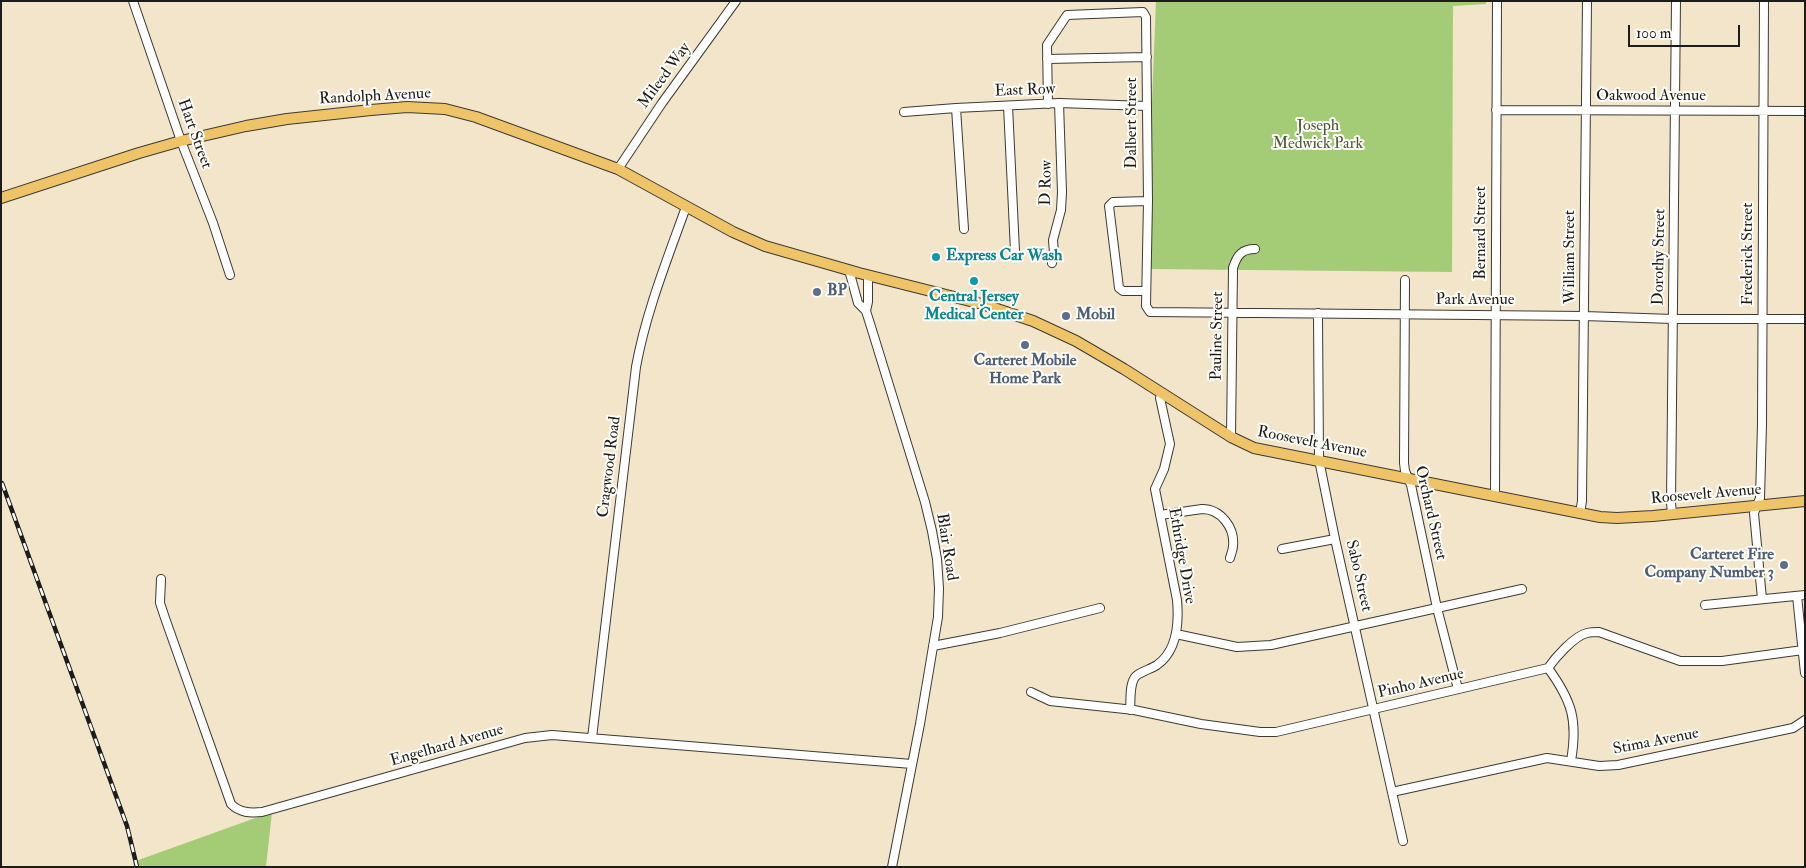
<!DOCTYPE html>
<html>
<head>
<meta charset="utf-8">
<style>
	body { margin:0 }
	#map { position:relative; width:1806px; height:868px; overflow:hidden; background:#f2e5ca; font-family:"IM FELL Double Pica",serif }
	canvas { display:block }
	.frame { position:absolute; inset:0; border:2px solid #1c1c1c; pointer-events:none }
	.scale { position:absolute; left:1628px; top:25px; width:112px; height:22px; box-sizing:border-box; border:2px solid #1c1c1c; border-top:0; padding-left:6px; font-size:15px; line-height:18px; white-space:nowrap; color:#1c1c1c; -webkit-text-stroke:4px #fdfcf7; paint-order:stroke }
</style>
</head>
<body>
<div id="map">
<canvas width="1806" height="868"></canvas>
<div class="frame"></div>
<div class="scale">100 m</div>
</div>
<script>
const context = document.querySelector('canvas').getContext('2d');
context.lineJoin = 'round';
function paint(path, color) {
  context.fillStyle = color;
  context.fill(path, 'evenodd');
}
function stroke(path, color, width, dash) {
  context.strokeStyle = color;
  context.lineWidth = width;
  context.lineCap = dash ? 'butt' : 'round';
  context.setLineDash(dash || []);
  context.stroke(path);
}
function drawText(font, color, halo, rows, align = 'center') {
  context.font = font + ' "IM FELL Double Pica",serif';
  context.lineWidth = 4;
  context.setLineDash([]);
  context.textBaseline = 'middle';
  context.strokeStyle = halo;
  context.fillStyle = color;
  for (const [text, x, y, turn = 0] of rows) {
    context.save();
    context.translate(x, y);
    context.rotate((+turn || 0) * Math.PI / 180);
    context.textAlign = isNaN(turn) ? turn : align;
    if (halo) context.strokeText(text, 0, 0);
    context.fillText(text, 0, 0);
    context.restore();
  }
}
paint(new Path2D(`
	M 1156,1 L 1486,1 L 1486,4 L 1453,6 L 1452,272 L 1148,269 L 1148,201 Z
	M 272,812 L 266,867 L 134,867 L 133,862 Z`), '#a4cc77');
const minor = new Path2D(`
	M 133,1 L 181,141 L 213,223 L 230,275
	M 1047,59 L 1147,57
	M 1048,104 L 1047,45 L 1067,15 L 1143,12 L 1146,17 L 1148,201 L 1146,306 L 1150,312 L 1584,316 L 1673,319 L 1805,319
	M 1008,106 L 1015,251
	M 956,108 L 964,229
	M 1496,110 L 1805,111
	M 904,112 L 956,108 L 1059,103 L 1147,106
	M 618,169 L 662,103 L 736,1
	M 1052,263 L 1054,253 L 1053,240 L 1061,210 L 1062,192 L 1059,103
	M 849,270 L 858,303 L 866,311 L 872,330 L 925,502 L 932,531 L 937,559 L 939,588 L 938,617 L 920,724 L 892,867
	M 1405,280 L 1404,463 L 1405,471 L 1411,485 L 1437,608 L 1458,689
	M 1146,291 L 1123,291 L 1119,288 L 1109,206 L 1113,202 L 1148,201
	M 866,311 L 868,302 L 868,275
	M 1318,313 L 1319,460 L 1335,539 L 1403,841
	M 1231,437 L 1233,268 C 1237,255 1242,249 1255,249
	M 1495,495 L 1497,1
	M 1580,513 L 1582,501 L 1587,1
	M 1672,513 L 1671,503 L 1676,1
	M 1160,515 L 1202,509 C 1221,509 1235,528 1233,546 C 1233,550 1231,554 1230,558
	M 1282,549 L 1335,539
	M 161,579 L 160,603 L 165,618 L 231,804 C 240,813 250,813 262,812 L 525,738 L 552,735 L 912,764
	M 1797,596 L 1805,673
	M 1762,599 L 1754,513 L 1760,498 L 1762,424 L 1764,1
	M 1705,605 L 1805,595
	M 1176,634 L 1237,647 L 1271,645 L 1522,589
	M 933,646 L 1000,633 L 1100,608
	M 1548,668 C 1572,701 1578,720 1571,761
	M 1031,692 L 1050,701 L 1134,710 L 1201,724 L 1260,732 L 1276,732 L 1548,668 C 1555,658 1574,636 1587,633 C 1591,632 1595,632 1599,632 L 1680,661 L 1722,661 L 1803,650
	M 1130,710 C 1131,700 1129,683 1136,676 C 1142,671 1151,669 1157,665 C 1177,651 1179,622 1177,600 L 1155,489 L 1164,469 L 1170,444 L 1160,398 L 1163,393
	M 592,738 L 636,367 C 646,312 667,260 686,207
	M 1392,792 L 1547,758 L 1599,766 L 1618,765 L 1793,728 L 1805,720`);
const major = new Path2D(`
	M 1,198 L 139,153 L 181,141 L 246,126 L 287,119 L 371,110 L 407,107 L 445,109 L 476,117 L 618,169 L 733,232 L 765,246 L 859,273 L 982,304 L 1033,321 L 1076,341 L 1124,369 L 1231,437 L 1254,448 L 1600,517 L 1617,518 L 1653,516 L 1805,501`);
stroke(minor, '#3c3a36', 10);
stroke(major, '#3c3a36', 12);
stroke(minor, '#fff', 8);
stroke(major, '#efc469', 10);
const rail = new Path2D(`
	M 2,483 L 127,826 L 137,867`);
stroke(rail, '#1c1c1c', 4.5);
stroke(rail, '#fdfcf7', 2.5, [8]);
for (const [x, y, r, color] of [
	[936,257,5,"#0f9aa8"],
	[974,281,5,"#0f9aa8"],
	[817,292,5,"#5c6f8a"],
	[1066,316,5,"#5c6f8a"],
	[1025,345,5,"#5c6f8a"],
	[1784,565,5,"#5c6f8a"]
]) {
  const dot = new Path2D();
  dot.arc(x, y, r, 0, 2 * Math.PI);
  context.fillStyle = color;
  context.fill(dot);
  stroke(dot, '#fdfcf7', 2);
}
drawText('16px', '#1c1c1c', '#fdfcf7', [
	["Mileed Way",665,76,-54],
	["East Row",1025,91,-2],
	["Randolph Avenue",375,97,-3],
	["Oakwood Avenue",1651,97],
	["Dalbert Street",1133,123,-90],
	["Hart Street",194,134,70],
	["D Row",1047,183,-89],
	["Bernard Street",1482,233,-90],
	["Frederick Street",1749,254,-90],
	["William Street",1571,257,-90],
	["Dorothy Street",1660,257,-89],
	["Park Avenue",1475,301],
	["Pauline Street",1218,336,-89],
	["Roosevelt Avenue",1312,443,11],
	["Cragwood Road",610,467,-83],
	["Roosevelt Avenue",1706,495,-5],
	["Orchard Street",1430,513,77],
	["Blair Road",946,547,81],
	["Ethridge Drive",1181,556,80],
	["Sabo Street",1358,576,77],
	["Pinho Avenue",1421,684,-13],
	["Stima Avenue",1656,742,-11],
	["Engelhard Avenue",447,746,-16]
]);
drawText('16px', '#4c5a3c', '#fdfcf7', [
	["Joseph",1318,127],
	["Medwick Park",1318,145]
]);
drawText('bold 16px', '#0d838f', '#fdfcf7', [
	["Express Car Wash",946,257],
	["Central Jersey",974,298,"center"],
	["Medical Center",974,316,"center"]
], 'left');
drawText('bold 16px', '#4e5e75', '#fdfcf7', [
	["BP",827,292],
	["Mobil",1076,316],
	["Carteret Mobile",1025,362,"center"],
	["Home Park",1025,380,"center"],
	["Carteret Fire",1774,556,"right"],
	["Company Number 3",1774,574,"right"]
], 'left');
</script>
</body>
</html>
